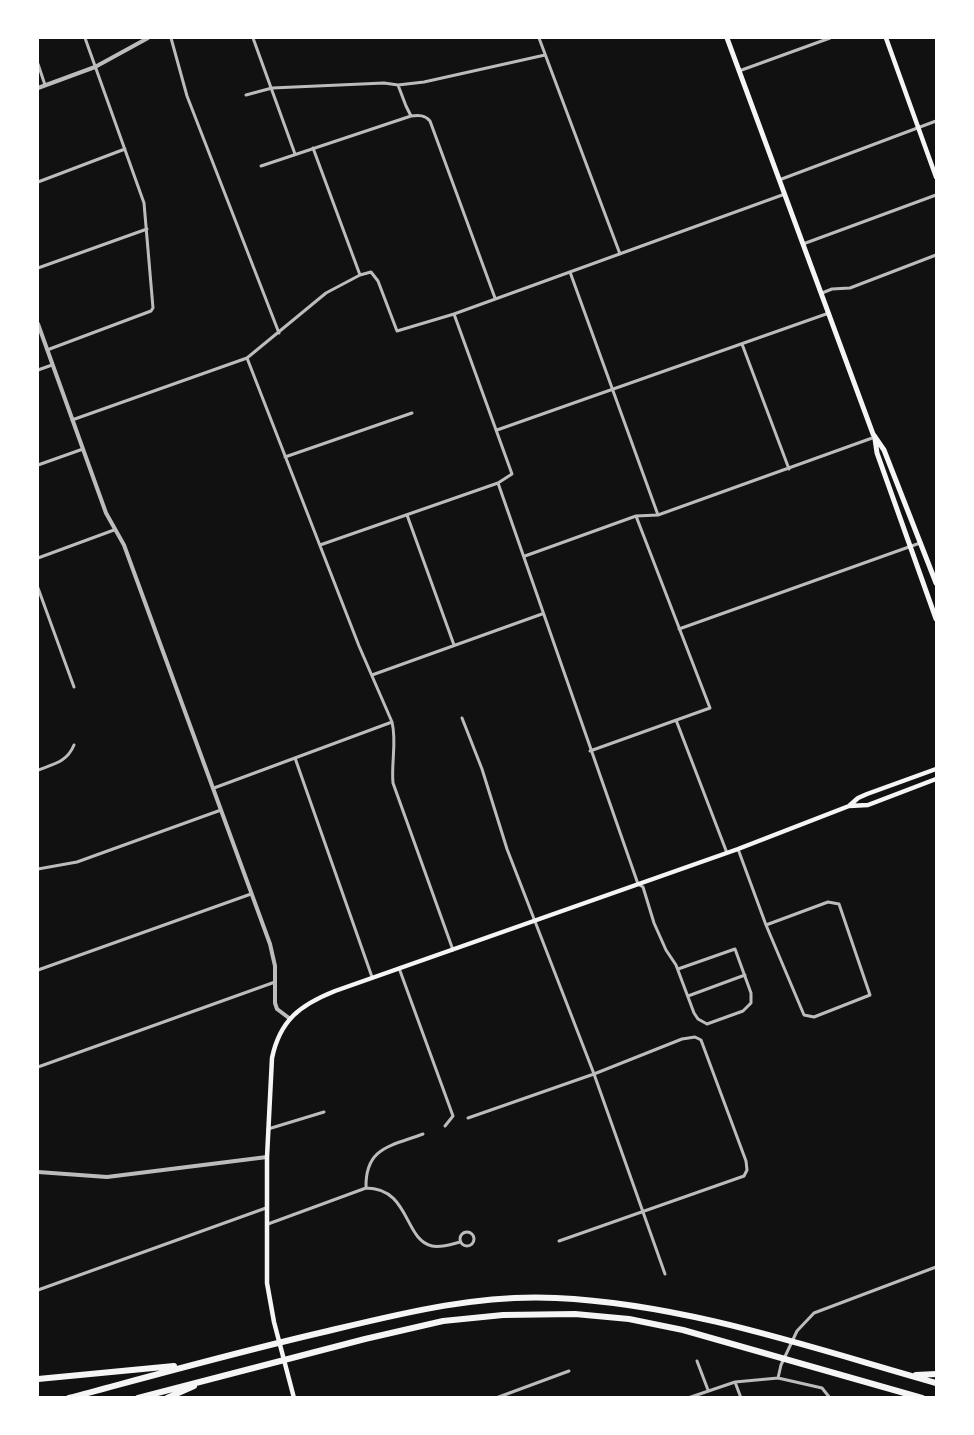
<!DOCTYPE html>
<html>
<head>
<meta charset="utf-8">
<style>
	body { margin:0 }
	#map { position:relative; width:974px; height:1435px; overflow:hidden; background:#111; font-family:"PT Sans",sans-serif }
	canvas { display:block }
	.frame { position:absolute; inset:0; border:39px solid #fff; pointer-events:none }
</style>
</head>
<body>
<div id="map">
<canvas width="974" height="1435"></canvas>
<div class="frame"></div>
</div>
<script>
const context = document.querySelector('canvas').getContext('2d');
context.lineJoin = 'round';
function stroke(path, color, width, dash) {
  context.strokeStyle = color;
  context.lineWidth = width;
  context.lineCap = dash ? 'butt' : 'round';
  context.setLineDash(dash || []);
  context.stroke(path);
}
stroke(new Path2D(`
	M 171,38 L 187,96 L 279,333
	M 253,38 L 295,154
	M 539,38 L 620,254
	M 38,64 L 45,85
	M 739,71 L 830,38
	M 398,85 L 406,106 L 411,116 C 419,115 425,115 430,121 L 495,298
	M 246,95 L 272,88 L 384,83 L 398,85 L 424,82 L 545,55
	M 313,148 L 360,275
	M 261,166 L 411,116
	M 779,180 L 936,121
	M 38,182 L 125,149
	M 803,244 L 936,195
	M 38,268 L 147,229
	M 570,272 L 658,515
	M 822,293 L 832,289 L 850,288 L 936,255
	M 742,344 L 789,469
	M 47,350 L 151,311 L 153,308 L 144,203 L 85,38
	M 247,358 L 359,646 L 392,722 C 397,742 391,763 393,783 L 453,950
	M 38,370 L 52,365
	M 72,420 L 247,358 L 326,293 L 360,275 L 371,272 L 378,281 L 397,331 L 454,314 L 785,194
	M 497,430 L 829,313
	M 285,457 L 412,413
	M 38,465 L 83,449
	M 498,483 L 638,884 L 643,887 L 654,923 L 666,950 L 676,965 L 694,1013 L 698,1019 L 707,1024 L 743,1011 L 751,1003 L 751,993 L 735,949 L 678,969
	M 407,515 L 454,645
	M 320,545 L 498,483 L 512,474 L 454,314
	M 525,556 L 636,516 L 658,515 L 875,437
	M 38,558 L 114,530
	M 38,588 L 74,687
	M 679,629 L 920,543
	M 372,675 L 542,614
	M 462,718 L 482,769 L 507,849 L 594,1074 L 665,1274
	M 676,720 L 727,853
	M 590,751 L 710,708 L 636,516
	M 295,758 L 372,977
	M 38,770 C 54,764 67,762 74,745
	M 214,788 L 392,722
	M 738,849 L 766,925 L 804,1015 L 814,1017 L 870,995 L 839,904 L 828,902 L 766,925
	M 38,869 L 77,862 L 221,810
	M 399,968 L 453,1116 L 445,1126
	M 38,970 L 251,894
	M 688,996 L 745,975
	M 38,1067 L 275,982
	M 468,1118 L 594,1074 L 682,1039 L 695,1037 L 701,1040 L 746,1161 L 747,1170 L 744,1176 L 559,1241
	M 268,1129 L 324,1112
	M 366,1188 C 365,1147 391,1146 423,1134
	M 268,1224 L 366,1188 C 410,1188 404,1240 432,1246 C 441,1248 452,1244 460,1242
	M460 1239a7 7 0 1 1 14 0a7 7 0 1 1-14 0Z
	M 38,1290 L 266,1208
	M 697,1361 L 708,1390
	M 778,1378 L 781,1365 L 797,1331 L 814,1313 L 936,1267
	M 735,1382 L 741,1398
	M 496,1398 L 569,1371
	M 688,1398 L 735,1382 L 778,1378 L 822,1388 L 830,1398`), '#bcbcbc', 3);
stroke(new Path2D(`
	M 38,88 L 95,67 L 148,38
	M 38,324 L 106,513 L 124,545 L 270,944 L 275,966 L 275,1003 L 277,1009 L 289,1018
	M 38,1172 L 107,1177 L 267,1157`), '#bcbcbc', 4);
stroke(new Path2D(`
	M 886,38 L 936,177
	M 849,806 L 868,805 L 936,779
	M 294,1398 L 274,1322 L 267,1283 L 267,1157 L 272,1058 C 280,1020 300,1005 335,991 L 738,849 L 849,806 L 858,798 L 867,794 L 936,769`), '#f5f5f5', 4.5);
stroke(new Path2D(`
	M 727,38 L 873,434 L 884,450 L 936,583
	M 875,439 L 877,453 L 936,619`), '#f5f5f5', 5);
stroke(new Path2D(`
	M 916,1375 L 936,1374
	M 38,1379 L 174,1366
	M 69,1398 C 155,1375 241,1351 328,1331 C 403,1313 479,1294 556,1298 C 686,1304 812,1348 936,1383
	M 138,1398 L 365,1339 L 443,1321 L 503,1315 L 575,1314 L 629,1319 L 683,1330 L 922,1398
	M 167,1398 L 194,1386`), '#f5f5f5', 6);
</script>
</body>
</html>
